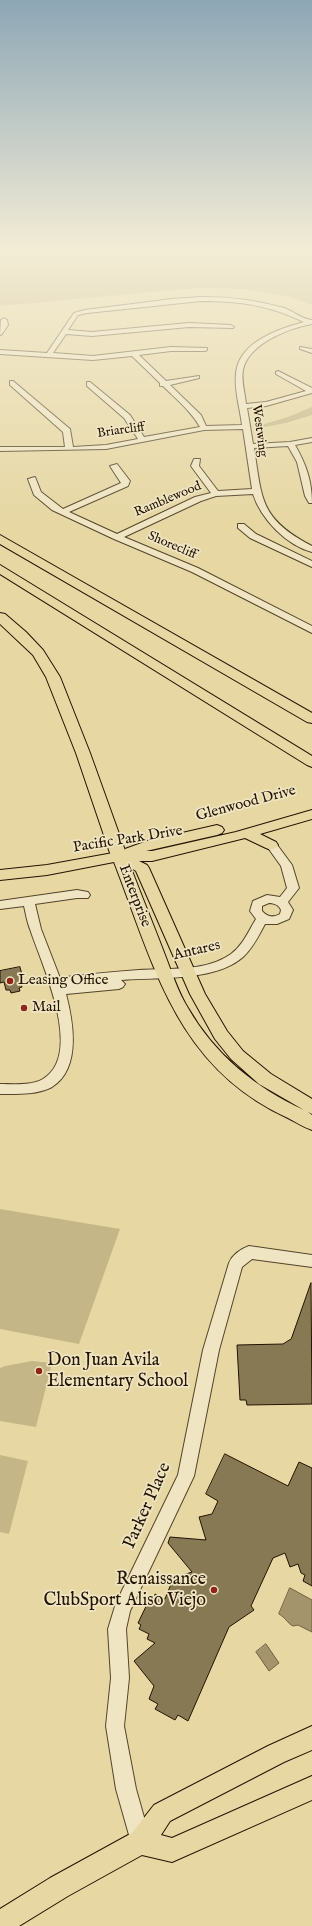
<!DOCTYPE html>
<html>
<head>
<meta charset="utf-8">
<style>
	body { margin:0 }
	canvas { display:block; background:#e6d7a3 }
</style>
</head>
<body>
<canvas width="312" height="1926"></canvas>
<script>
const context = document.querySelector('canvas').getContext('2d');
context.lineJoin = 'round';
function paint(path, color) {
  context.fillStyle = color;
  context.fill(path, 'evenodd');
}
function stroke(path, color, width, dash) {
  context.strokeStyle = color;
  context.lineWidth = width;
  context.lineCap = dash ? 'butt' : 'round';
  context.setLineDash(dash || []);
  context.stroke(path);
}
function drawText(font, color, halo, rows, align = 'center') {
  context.font = font + ' "IM FELL English",serif';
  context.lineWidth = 3.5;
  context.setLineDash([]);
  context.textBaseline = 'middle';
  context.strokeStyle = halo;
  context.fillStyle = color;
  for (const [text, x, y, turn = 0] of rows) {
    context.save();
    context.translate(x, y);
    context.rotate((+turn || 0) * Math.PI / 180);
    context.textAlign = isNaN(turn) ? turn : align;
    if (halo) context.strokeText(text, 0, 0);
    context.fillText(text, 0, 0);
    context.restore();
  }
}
paint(new Path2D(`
	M 0,252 L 312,252 L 312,305 L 290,297 L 246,289 L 197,288 L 0,306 Z
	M 312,407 L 312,415 L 286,423 L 258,428 L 258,426 L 288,417 Z
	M 0,1209 L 120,1229 L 79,1344 L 0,1329 Z
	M 32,1361 L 52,1363 L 36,1427 L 0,1421 L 0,1368 L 5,1366 Z
	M 0,1455 L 28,1461 L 9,1534 L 0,1532 Z`), '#c5b687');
const water = new Path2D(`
	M 290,1588 L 312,1600 L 312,1632 L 298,1625 L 293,1626 C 287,1623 286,1618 279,1614 Z
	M 266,1644 L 279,1663 L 269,1671 L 256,1652 Z`);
paint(water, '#a4946c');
stroke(water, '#706041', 1);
const building = new Path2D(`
	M 20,967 L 23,979 L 20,980 L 22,987 L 19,988 L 20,991 L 11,993 L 10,990 L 6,990 L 4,982 L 0,983 L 0,971 Z
	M 311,1283 L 312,1404 L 247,1405 L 246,1400 L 240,1400 L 237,1345 L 283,1344 L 291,1339 Z
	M 225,1454 L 288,1486 L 299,1462 L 312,1468 L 312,1586 L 303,1581 L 305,1575 L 301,1573 L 298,1564 L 290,1567 L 285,1553 L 273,1558 L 251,1606 L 254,1610 L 229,1627 L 188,1721 L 178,1715 L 175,1720 L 155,1709 L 158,1704 L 149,1699 L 154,1686 L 134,1661 L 155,1643 L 147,1639 L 149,1634 L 139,1629 L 141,1625 L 138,1623 L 151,1596 L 154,1598 L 155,1594 L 165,1599 L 171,1584 L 164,1581 L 192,1572 L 168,1543 L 170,1537 L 206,1540 L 199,1517 L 212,1514 L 218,1501 L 206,1494 Z`);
paint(building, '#887955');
stroke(building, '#231301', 1);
const minor = new Path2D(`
	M 201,297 C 230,297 256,300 284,308 C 293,311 303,320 312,320 L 312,324 C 289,328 248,344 243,370 C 241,381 245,393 246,404 L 266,402 L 306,391 L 276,374 L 276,372 L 278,371 L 312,388 L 312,393 L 266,406 L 247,408 L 253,444 L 290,442 L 312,438 L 312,442 L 295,445 C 306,464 312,481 312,503 L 309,503 L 305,496 L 297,462 L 288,446 L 254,448 C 262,500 260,519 312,546 L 312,552 C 286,545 261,519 253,494 L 216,496 L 201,501 L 124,537 L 198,568 L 312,626 L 312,633 L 192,572 L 114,539 L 52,510 L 34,495 L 28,479 L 35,477 L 41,492 L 63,509 L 121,483 L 110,466 L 117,464 L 130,481 L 128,486 L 69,512 L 117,534 L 195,497 L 211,493 L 191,466 L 194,459 L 200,459 L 199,466 L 218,491 L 252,489 L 243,429 L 204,430 L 106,449 L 0,451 L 0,447 L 65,447 L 63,432 L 10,385 L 10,381 L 13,381 L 70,429 L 73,447 L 106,445 L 138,439 L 124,418 L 87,386 L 87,382 L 90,382 L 130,415 L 144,437 L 200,427 C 191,411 176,399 163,386 L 160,386 L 160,383 L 132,356 L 93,360 L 0,354 L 0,350 L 47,353 L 74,313 L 85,310 L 172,299 ZM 201,301 C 240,301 268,305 304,322 C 278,329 239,342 236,373 C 234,390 240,408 242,425 L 206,426 L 201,415 L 170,385 L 199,378 L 199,376 L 166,381 L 139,355 L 171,351 L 205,351 L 207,350 L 207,348 L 171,347 L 93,356 L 53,353 L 66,334 L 92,336 L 189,327 L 233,328 L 234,327 L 231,325 L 189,323 L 92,332 L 68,330 L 78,315 L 87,313 Z
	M 4,318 L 7,320 L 8,325 L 2,334 L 0,335 L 1,320 Z
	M 300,347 L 312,349 L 312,353 L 300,349 Z
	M 238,524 L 244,524 L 256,534 L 312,561 L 312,567 L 250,538 L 238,528 Z
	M 271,841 L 275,842 L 292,865 L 299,888 L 288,902 L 293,910 L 289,919 L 277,924 L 265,924 C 259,935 253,948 243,957 C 215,982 156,977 121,980 L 125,984 L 123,987 L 119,989 L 66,994 C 73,1021 82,1068 52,1087 C 37,1095 16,1094 0,1094 L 0,1084 C 13,1084 31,1086 43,1079 C 85,1054 41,963 30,929 C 27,922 26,914 24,906 L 0,909 L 0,901 L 77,890 L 88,892 L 90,895 L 88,898 L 77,898 L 35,904 L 41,929 L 60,978 C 86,974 113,972 139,970 C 169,968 206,972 231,954 C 243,945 248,932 256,919 L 250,911 L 253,901 L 267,895 L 280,897 L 287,888 L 281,866 L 266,845 ZM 269,903 C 274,903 279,905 281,910 L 280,914 C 273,918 267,917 262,911 L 262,906 Z
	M 249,1246 L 312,1255 L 312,1267 L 252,1259 L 242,1267 L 219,1350 L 194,1476 L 130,1611 L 126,1629 L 129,1678 L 124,1726 L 136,1789 L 151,1842 L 148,1849 L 141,1852 L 134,1849 L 131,1842 L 116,1789 L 106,1726 L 111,1678 L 108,1629 L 116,1603 L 178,1475 L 203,1350 L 229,1263 C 232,1255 241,1249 249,1246 Z`);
const major = new Path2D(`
	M 312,810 L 312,819 L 260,834 L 276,842 L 278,845 L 276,848 L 271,850 L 266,848 L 245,838 L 152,861 L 139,861 L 147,865 L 149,868 L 205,994 L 227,1031 L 243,1051 L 271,1074 L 312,1099 L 312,1114 L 308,1112 L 312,1115 L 312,1130 C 303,1127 296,1122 288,1118 C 176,1067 154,965 114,862 L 47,875 L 0,880 L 0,870 L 47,865 L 124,851 L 125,849 L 147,841 L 217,825 L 222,827 L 224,830 L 222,833 L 217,835 L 146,851 L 152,851 L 236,832 ZM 131,868 L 136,871 L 190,994 L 215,1039 L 231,1059 L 259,1084 L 304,1110 C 256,1088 215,1055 188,1008 C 178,992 172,973 165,955 C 154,926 142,897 131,868 Z
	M 312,1726 L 312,1750 L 284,1762 L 170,1821 L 161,1835 L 172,1838 L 312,1776 L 312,1800 L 172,1862 L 142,1855 L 68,1896 L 19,1926 L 0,1926 L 0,1909 L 50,1878 L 132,1833 L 154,1805 L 268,1746 Z`);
const highway = new Path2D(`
	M 0,535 L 312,713 L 312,723 L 307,722 L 0,544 Z
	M 0,565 L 312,756 L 312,767 L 307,765 L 0,574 Z
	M 0,613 L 5,614 L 26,632 L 43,650 L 60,677 L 90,753 L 127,856 L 125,860 L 119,861 L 113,860 L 111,856 L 76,753 L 46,677 L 33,655 L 0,624 Z`);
stroke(minor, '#54442a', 2);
stroke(major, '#231301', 2);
stroke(highway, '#231301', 2);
paint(minor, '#efe5c3');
paint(major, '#e6d7a3');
paint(highway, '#e6d7a3');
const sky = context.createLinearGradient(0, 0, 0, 522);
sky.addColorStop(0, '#8da7b6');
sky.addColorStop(0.48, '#f4edd6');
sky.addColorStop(1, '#f4edd600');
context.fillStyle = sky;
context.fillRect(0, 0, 312, 522);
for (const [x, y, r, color] of [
	[10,981,4,"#8f2418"],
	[24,1008,4,"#8f2418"],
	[39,1371,4,"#8f2418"],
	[214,1590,4,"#8f2418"]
]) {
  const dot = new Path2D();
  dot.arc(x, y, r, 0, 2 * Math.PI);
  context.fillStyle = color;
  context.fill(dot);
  stroke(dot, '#efe5c3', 1.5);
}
drawText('13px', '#231301', '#efe5c3', [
	["Briarcliff",121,431,-8],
	["Westwing",259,431,82],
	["Ramblewood",168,500,-23],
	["Shorecliff",172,546,23]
]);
drawText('15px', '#231301', '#efe5c3', [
	["Glenwood Drive",246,804,-15],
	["Pacific Park Drive",128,840,-9],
	["Enterprise",134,896,69],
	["Antares",197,951,-13]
]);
drawText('15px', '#231301', '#efe5c3', [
	["Leasing Office",18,981],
	["Mail",32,1008]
], 'left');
drawText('18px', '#231301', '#efe5c3', [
	["Don Juan Avila",47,1361],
	["Elementary School",47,1382],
	["Renaissance",206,1580,"right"],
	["ClubSport Aliso Viejo",206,1601,"right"]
], 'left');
drawText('18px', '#231301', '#efe5c3', [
	["Parker Place",148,1506,-66]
]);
</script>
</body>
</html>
